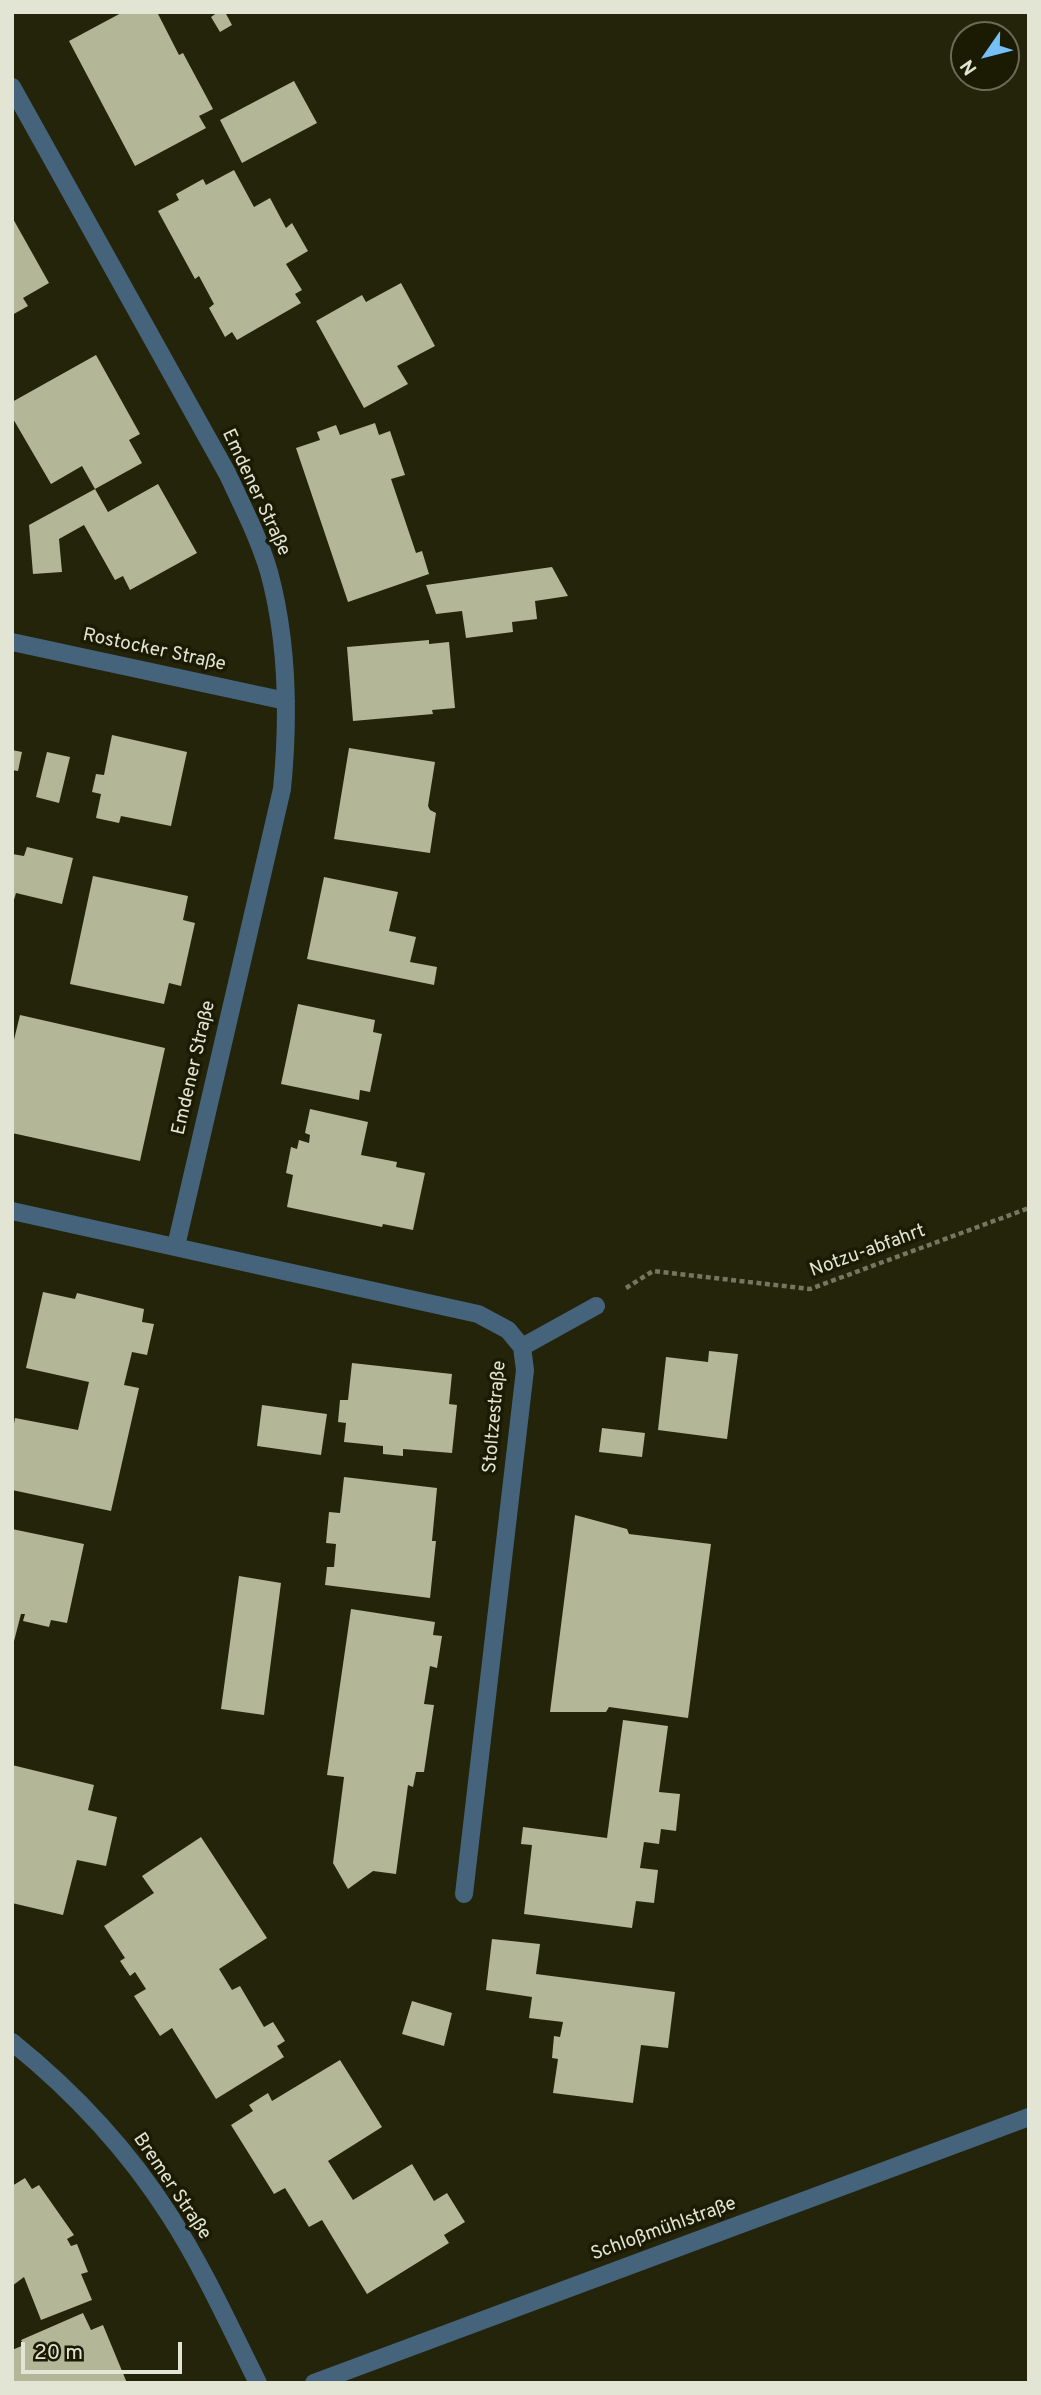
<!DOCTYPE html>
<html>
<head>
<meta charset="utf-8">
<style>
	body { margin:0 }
	#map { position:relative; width:1041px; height:2395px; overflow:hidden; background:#23240a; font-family:Overpass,sans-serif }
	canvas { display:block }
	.frame { position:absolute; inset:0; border:14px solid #e2e4d4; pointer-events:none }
	.north { position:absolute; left:950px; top:21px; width:70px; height:70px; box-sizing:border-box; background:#1a1b02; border:2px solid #6a6b56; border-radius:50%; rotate:235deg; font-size:19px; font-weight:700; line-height:28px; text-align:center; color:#e2e4d4 }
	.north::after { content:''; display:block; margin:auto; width:24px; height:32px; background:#75c0f6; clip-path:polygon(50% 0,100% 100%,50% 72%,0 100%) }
	.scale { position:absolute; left:21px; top:2342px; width:161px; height:32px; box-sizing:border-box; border:4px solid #e2e4d4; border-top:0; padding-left:9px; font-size:21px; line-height:24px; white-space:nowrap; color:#e2e4d4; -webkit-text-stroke:5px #1a1b02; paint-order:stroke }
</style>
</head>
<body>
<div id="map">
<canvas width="1041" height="2395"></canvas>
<div class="frame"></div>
<div class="north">N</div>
<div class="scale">20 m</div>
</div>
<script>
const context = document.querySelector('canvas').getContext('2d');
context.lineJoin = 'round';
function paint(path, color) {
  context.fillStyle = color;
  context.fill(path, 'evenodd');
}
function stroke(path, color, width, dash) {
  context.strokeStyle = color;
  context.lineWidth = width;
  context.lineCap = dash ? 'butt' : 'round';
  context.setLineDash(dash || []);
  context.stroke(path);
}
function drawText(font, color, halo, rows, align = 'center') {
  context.font = font + ' Overpass,sans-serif';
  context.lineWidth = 7;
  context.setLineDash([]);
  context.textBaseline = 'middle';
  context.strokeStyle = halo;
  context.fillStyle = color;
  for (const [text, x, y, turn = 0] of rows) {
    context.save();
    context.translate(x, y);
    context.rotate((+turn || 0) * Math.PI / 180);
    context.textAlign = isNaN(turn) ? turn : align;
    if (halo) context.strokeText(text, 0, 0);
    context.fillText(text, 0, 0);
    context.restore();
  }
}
paint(new Path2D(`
	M 123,12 L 157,12 L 179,55 L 183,53 L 213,109 L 199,116 L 206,128 L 135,166 L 69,41 Z
	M 218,12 L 225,12 L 232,25 L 220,32 L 211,17 Z
	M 294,81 L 317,123 L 242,163 L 220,120 Z
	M 234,170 L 254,207 L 270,198 L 286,228 L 292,223 L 308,251 L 286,264 L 302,290 L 295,294 L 301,303 L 237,340 L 232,332 L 225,337 L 209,308 L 214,304 L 199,276 L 195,279 L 158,211 L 179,200 L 176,194 L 203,179 L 206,185 Z
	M 12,217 L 49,283 L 23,298 L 28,306 L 12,315 Z
	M 401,283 L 435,346 L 397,366 L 408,384 L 364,408 L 316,321 L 362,295 L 366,302 Z
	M 96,355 L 140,434 L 129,440 L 142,463 L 95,489 L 82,466 L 51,484 L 12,417 L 12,402 Z
	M 375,423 L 379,435 L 390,431 L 405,475 L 391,479 L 416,553 L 422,551 L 429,574 L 348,602 L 296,448 L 320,440 L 317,432 L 336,425 L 340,435 Z
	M 158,484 L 197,553 L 130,590 L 123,576 L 115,580 L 84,525 L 59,539 L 62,572 L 33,574 L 29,525 L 95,489 L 108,512 Z
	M 552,567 L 568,596 L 535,601 L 537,619 L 512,622 L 513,632 L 466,638 L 462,611 L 436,614 L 426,585 Z
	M 429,640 L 429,644 L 449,642 L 455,708 L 432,710 L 433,714 L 353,721 L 347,647 Z
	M 112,735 L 187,752 L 171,826 L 121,816 L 119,823 L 96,818 L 101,794 L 92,792 L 96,774 L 104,775 Z
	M 349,748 L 435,762 L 428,806 L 430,810 L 436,813 L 430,853 L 334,839 Z
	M 12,750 L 22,752 L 18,771 L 12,770 Z
	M 47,752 L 70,757 L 59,803 L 36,797 Z
	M 27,847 L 73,858 L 62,904 L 16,893 L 12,906 L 12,854 L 24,856 Z
	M 93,876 L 188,896 L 183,920 L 195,923 L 181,986 L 169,983 L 164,1004 L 70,984 Z
	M 324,877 L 398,892 L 389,931 L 416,937 L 410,962 L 437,967 L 434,985 L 307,959 Z
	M 298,1004 L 375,1020 L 373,1032 L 382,1034 L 370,1092 L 360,1090 L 359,1100 L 281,1084 Z
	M 20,1015 L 165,1048 L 140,1161 L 12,1133 L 12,1048 Z
	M 310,1109 L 368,1122 L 361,1155 L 397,1162 L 396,1167 L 425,1173 L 413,1230 L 383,1224 L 382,1227 L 287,1207 L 293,1175 L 286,1173 L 291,1147 L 297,1149 L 299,1140 L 309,1143 L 310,1135 L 305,1133 Z
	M 43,1292 L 75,1299 L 77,1293 L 144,1309 L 142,1322 L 154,1324 L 147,1355 L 132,1352 L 124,1385 L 139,1388 L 111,1511 L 12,1490 L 12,1434 L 15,1418 L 78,1430 L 89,1382 L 26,1368 Z
	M 709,1351 L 738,1354 L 727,1439 L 658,1430 L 666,1357 L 708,1362 Z
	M 352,1363 L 452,1374 L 449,1404 L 457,1405 L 452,1453 L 403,1449 L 403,1456 L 383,1454 L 383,1446 L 344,1442 L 346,1423 L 338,1422 L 340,1400 L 348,1400 Z
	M 262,1405 L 327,1414 L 321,1455 L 257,1446 Z
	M 602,1428 L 645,1433 L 642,1457 L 599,1452 Z
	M 344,1477 L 437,1488 L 432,1541 L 436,1541 L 430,1598 L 325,1585 L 327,1567 L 334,1567 L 336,1544 L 326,1543 L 329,1512 L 340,1513 Z
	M 575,1515 L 627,1529 L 629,1534 L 711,1544 L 688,1718 L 609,1707 L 606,1712 L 550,1712 Z
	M 12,1529 L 84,1544 L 67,1623 L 51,1620 L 49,1627 L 23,1621 L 25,1614 L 21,1614 L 13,1645 Z
	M 239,1576 L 281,1583 L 264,1715 L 221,1709 Z
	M 351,1609 L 435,1622 L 433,1635 L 442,1636 L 437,1668 L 430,1666 L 424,1704 L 434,1705 L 424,1772 L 416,1772 L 413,1787 L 408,1785 L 396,1874 L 373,1871 L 348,1889 L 333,1863 L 344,1777 L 327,1775 Z
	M 623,1720 L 668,1726 L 659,1792 L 680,1794 L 676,1831 L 661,1829 L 659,1844 L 644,1842 L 640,1868 L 658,1870 L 654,1903 L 636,1901 L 632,1928 L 524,1914 L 532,1845 L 521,1844 L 523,1827 L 607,1838 Z
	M 12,1765 L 94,1785 L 88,1810 L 117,1817 L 106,1866 L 77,1860 L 63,1915 L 12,1903 Z
	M 201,1837 L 267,1938 L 219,1969 L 232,1990 L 240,1986 L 264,2027 L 273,2022 L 285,2041 L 277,2046 L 284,2057 L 216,2099 L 172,2028 L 160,2036 L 134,1996 L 146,1989 L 135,1972 L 130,1976 L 120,1961 L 125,1958 L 104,1926 L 154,1893 L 142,1876 Z
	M 492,1939 L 540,1944 L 536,1974 L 675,1992 L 668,2048 L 641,2045 L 633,2103 L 553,2093 L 558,2059 L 552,2058 L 554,2036 L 560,2037 L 563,2022 L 529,2018 L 532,1997 L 486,1990 Z
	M 412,2001 L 452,2013 L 444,2046 L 402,2034 Z
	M 340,2060 L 382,2127 L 328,2161 L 353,2200 L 412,2164 L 434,2201 L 447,2193 L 465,2222 L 444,2235 L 449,2243 L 367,2294 L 322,2220 L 309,2227 L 285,2188 L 274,2194 L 231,2125 L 253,2111 L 249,2105 L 268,2093 L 272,2101 Z
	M 25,2178 L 32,2189 L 39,2185 L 74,2235 L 67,2239 L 71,2246 L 77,2244 L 88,2272 L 81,2274 L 92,2300 L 41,2320 L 24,2277 L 12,2286 L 12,2186 Z
	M 83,2313 L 91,2330 L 103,2325 L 127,2383 L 12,2383 L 12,2350 L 24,2345 L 21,2340 Z`), '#b3b697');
stroke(new Path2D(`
	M 626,1288 L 653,1271 L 810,1289 L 1029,1208`), '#747660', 4.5, [5, 3.5]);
stroke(new Path2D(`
	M 314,2383 L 1029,2117`), '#45637a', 18);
stroke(new Path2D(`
	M 12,87 L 227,473 C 242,505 259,538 269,572 C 288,642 289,717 282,789 L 176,1246
	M 12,642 L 286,701
	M 12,1211 L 478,1314 L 508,1330 L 522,1347 L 525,1370 L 464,1894
	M 522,1347 L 596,1306`), '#45637a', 18);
stroke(new Path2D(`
	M 12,2042 C 74,2092 128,2150 170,2216 C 204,2269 230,2327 258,2383`), '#45637a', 18);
drawText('19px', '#e2e4d4', '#1a1b02', [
	["Emdener Straße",255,493,65],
	["Rostocker Straße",154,651,12],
	["Emdener Straße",195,1068,-77],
	["Notzu-abfahrt",868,1252,-20],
	["Stoltzestraße",496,1417,-85],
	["Bremer Straße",171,2187,56],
	["Schloßmühlstraße",664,2230,-20]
]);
</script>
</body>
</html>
